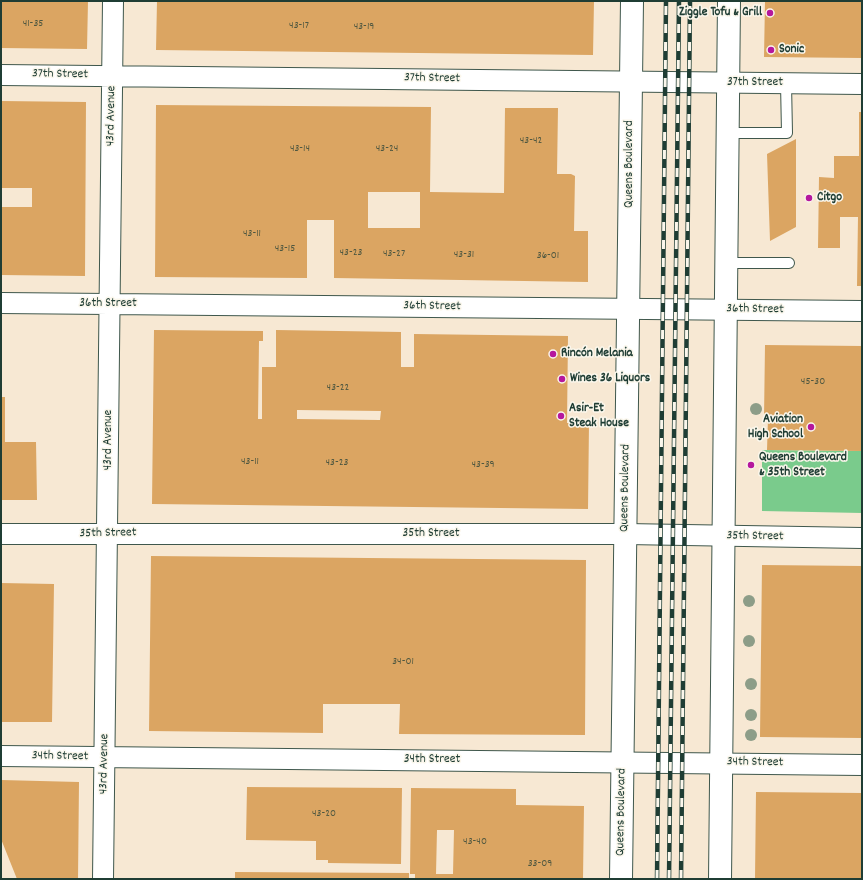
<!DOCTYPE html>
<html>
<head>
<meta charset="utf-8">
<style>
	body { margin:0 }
	#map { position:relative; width:863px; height:880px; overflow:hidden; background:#f7e8d3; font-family:Dekko,sans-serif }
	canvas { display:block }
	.frame { position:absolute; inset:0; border:2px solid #1f3d34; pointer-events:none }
</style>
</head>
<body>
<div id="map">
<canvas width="863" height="880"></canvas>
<div class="frame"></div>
</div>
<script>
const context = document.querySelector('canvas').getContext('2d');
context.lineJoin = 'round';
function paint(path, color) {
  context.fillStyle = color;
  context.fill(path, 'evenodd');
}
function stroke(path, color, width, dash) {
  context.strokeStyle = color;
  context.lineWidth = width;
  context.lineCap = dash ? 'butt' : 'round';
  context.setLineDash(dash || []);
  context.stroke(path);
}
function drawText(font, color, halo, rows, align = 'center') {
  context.font = font + ' Dekko,sans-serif';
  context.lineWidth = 3;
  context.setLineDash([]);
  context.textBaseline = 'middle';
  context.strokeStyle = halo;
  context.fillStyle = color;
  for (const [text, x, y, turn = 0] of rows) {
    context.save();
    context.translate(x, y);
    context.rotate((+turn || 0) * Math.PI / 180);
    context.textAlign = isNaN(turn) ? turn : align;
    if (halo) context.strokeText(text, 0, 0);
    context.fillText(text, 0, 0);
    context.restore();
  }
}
paint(new Path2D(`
	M 762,450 L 862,451 L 862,513 L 762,511 Z`), '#7acb8c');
paint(new Path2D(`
	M 1,1 L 88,1 L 87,49 L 1,48 Z
	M 157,1 L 594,1 L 593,55 L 156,50 Z
	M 765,1 L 862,1 L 862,58 L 764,57 Z
	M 1,101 L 86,102 L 85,276 L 1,275 L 1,207 L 32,207 L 32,188 L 1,188 Z
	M 156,105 L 431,107 L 430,192 L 504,193 L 505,108 L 558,108 L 557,174 L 571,174 L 575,176 L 574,231 L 588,231 L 588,282 L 334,278 L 334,220 L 307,220 L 307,278 L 155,277 ZM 368,192 L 420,192 L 420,228 L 368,228 Z
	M 859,112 L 862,112 L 862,286 L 857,286 L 858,217 L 840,217 L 840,248 L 818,248 L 819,177 L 834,178 L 834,156 L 859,156 Z
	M 796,139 L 796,227 L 770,241 L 767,154 Z
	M 154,330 L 263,331 L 263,341 L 259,341 L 258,419 L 262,419 L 262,367 L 276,367 L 276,330 L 401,332 L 401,367 L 414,367 L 414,334 L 568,336 L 567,423 L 589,423 L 588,509 L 152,504 ZM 297,410 L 381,411 L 380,420 L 297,419 Z
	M 765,345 L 862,346 L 862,451 L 767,450 L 768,418 L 764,418 Z
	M 1,397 L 5,397 L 5,442 L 36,442 L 37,500 L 1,500 Z
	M 151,556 L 586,560 L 585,735 L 399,734 L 400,704 L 323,704 L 323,733 L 149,731 Z
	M 762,565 L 862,566 L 862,738 L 760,737 Z
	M 1,583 L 54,584 L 52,722 L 1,722 Z
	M 1,780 L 79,782 L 78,879 L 17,879 L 1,839 Z
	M 247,787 L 402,788 L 401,864 L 328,863 L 328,860 L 316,860 L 316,841 L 246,840 Z
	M 411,788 L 516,789 L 516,805 L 584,806 L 583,879 L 415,879 L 415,874 L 410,874 ZM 437,830 L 454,830 L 453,874 L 436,874 Z
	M 756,792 L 862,793 L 862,879 L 755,879 Z
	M 235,872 L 409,873 L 409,879 L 235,879 Z`), '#dba562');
const service = new Path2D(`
	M 728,133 L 787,133 L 786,83
	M 727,263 L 789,263`);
const minor = new Path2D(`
	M 1,75 L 862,84
	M 1,303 L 862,311
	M 1,534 L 626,534 L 862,538
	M 1,756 L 862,765
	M 103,879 L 113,1`);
const primary = new Path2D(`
	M 621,879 L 632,1
	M 720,879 L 729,1`);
stroke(service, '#3f574c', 12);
stroke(minor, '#3f574c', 22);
stroke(primary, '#3f574c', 24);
stroke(service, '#fff', 10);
stroke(minor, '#fff', 20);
stroke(primary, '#fff', 22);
const rail = new Path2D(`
	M 657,879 L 666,1
	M 669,879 L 679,1
	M 681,879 L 690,1`);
stroke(rail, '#1f3d34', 4.5);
stroke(rail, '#fbf7ec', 3, [9]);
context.fillStyle = '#8d9d88';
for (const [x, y] of [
	[756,409],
	[749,601],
	[749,641],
	[751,684],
	[751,715],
	[751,735]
]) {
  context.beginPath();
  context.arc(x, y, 6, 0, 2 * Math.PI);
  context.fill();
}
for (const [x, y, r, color] of [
	[770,13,4,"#b5179e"],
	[771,50,4,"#b5179e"],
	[809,198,4,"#b5179e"],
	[553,354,4,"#b5179e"],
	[562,379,4,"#b5179e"],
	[561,416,4,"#b5179e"],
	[811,427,4,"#b5179e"],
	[751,465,4,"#b5179e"]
]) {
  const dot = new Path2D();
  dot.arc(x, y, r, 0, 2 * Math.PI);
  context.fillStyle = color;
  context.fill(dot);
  stroke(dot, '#fbf7ec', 1.5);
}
drawText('11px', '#4e5740', null, [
	["41-35",33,24],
	["43-17",299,26],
	["43-19",364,27],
	["43-42",531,141],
	["43-14",300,149],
	["43-24",387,149],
	["43-11",252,234],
	["43-15",285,249],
	["43-23",351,253],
	["43-27",394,254],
	["43-31",464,255],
	["36-01",548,256],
	["45-30",813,382],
	["43-22",338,388],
	["43-11",250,462],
	["43-23",337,463],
	["43-39",483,465],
	["34-01",403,662],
	["43-20",324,814],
	["43-40",475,842],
	["33-09",540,864]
]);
drawText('bold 13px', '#1f3d34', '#fbf7ec', [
	["Ziggle Tofu & Grill",762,13,"right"],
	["Sonic",779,50],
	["Citgo",817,198],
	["Rincón Melania",561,354],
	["Wines 36 Liquors",570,379],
	["Asir-Et",569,409],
	["Steak House",569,424],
	["Aviation",803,420,"right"],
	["High School",803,435,"right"],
	["Queens Boulevard",759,458],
	["& 35th Street",759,473]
], 'left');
drawText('13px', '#1f3d34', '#fbf7ec', [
	["37th Street",60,75,1],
	["37th Street",432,79,1],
	["37th Street",755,83],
	["43rd Avenue",112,116,-89],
	["Queens Boulevard",630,164,-90],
	["36th Street",108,304],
	["36th Street",432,307,1],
	["36th Street",755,310,1],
	["43rd Avenue",109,440,-90],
	["Queens Boulevard",626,488,-89],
	["35th Street",108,534,-1],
	["35th Street",431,534],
	["35th Street",755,537,1],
	["34th Street",60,757,1],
	["34th Street",432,760],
	["34th Street",755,763,1],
	["43rd Avenue",105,764,-89],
	["Queens Boulevard",622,812,-89]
]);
</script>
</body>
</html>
